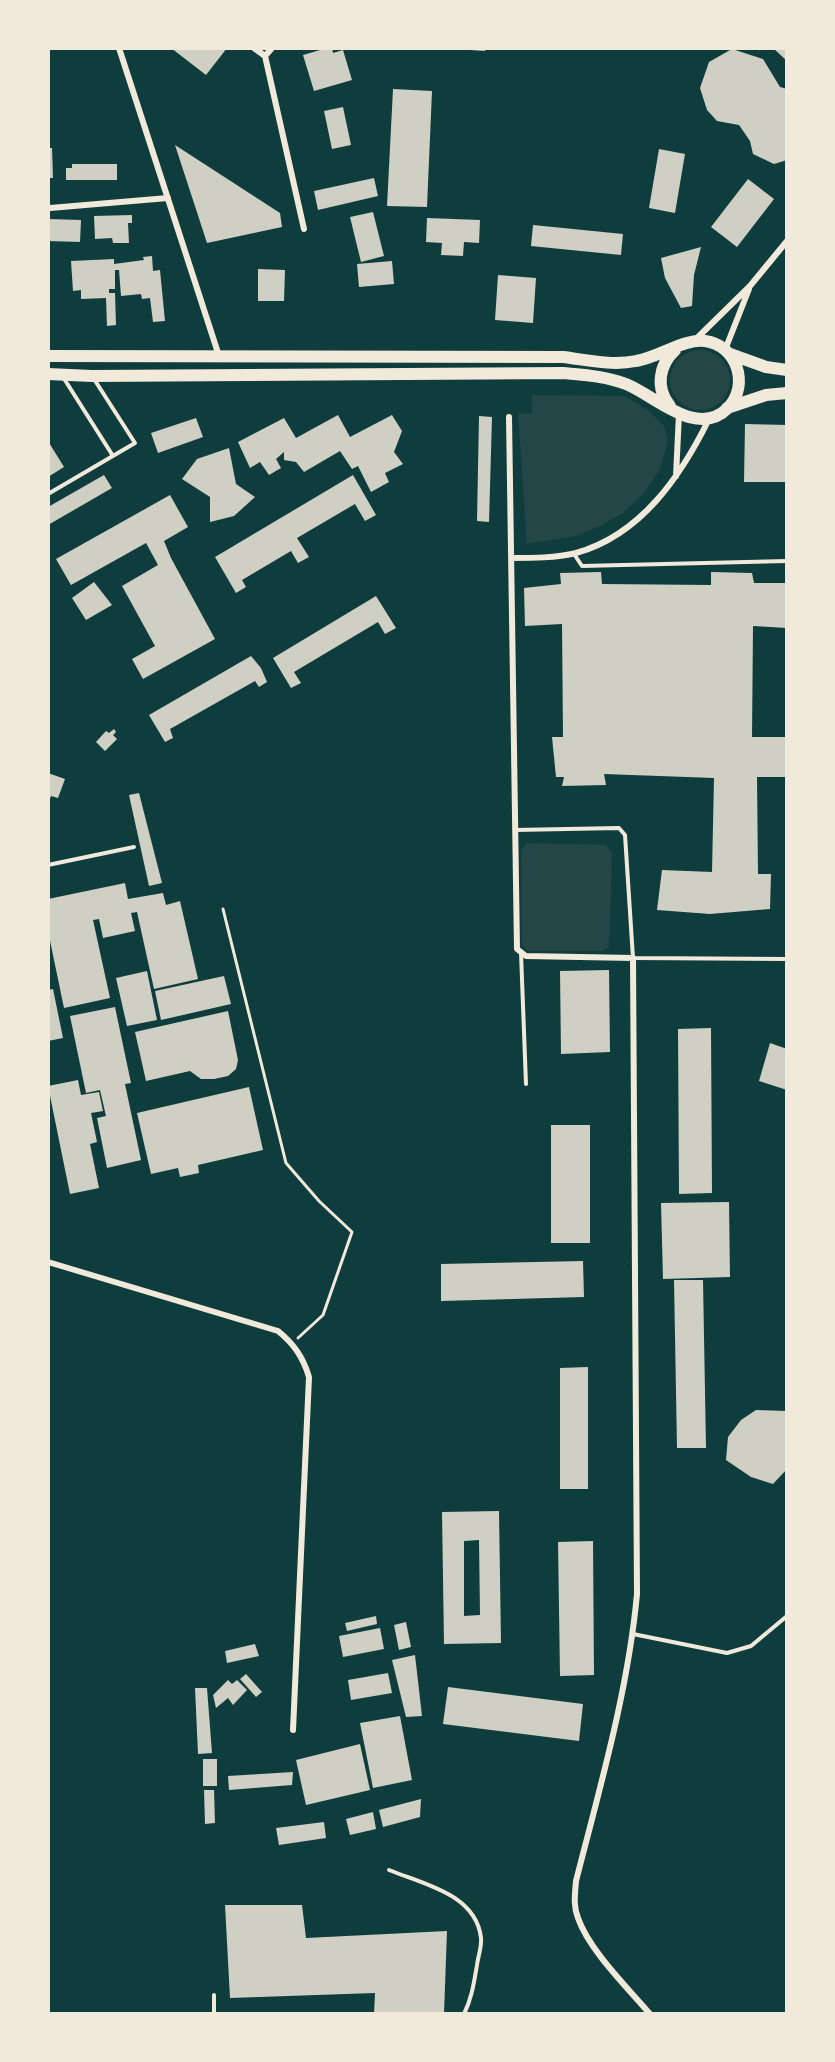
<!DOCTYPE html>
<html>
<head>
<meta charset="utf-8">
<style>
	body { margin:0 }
	#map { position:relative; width:835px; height:2062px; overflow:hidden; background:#0f3d3e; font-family:"Work Sans",sans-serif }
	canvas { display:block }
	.frame { position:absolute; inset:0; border:50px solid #f1e9da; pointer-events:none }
</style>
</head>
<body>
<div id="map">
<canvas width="835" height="2062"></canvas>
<div class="frame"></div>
</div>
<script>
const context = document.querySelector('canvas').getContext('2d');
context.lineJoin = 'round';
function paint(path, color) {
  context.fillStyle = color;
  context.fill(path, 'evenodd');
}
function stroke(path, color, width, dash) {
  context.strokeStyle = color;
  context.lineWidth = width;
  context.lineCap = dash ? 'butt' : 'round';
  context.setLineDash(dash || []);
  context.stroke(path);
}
paint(new Path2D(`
	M670 380a30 30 0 1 1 60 0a30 30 0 1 1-60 0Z
	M 532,395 L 624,396 L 648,410 L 664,426 L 668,441 L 660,469 L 645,492 L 623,513 L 598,527 L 576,536 L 527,544 L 518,413 L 532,414 Z
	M 527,843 L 605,845 L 612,852 L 609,947 L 602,951 L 528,951 L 522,945 L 521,850 Z`), '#244646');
paint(new Path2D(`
	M 171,48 L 227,48 L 206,75 Z
	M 327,48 L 332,48 L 333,53 L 343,50 L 352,80 L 314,91 L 303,55 Z
	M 471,48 L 486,48 L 485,51 L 470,50 Z
	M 773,48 L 787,48 L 787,61 Z
	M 732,49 L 763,59 L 780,87 L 787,89 L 787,160 L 774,164 L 753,154 L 750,141 L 739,125 L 717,121 L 707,110 L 700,88 L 709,62 Z
	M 393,89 L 432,91 L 427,207 L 387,206 Z
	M 343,107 L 351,145 L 332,149 L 324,111 Z
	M 175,145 L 280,213 L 282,227 L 207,243 Z
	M 48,148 L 52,148 L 53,178 L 48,178 Z
	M 659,149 L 685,154 L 675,213 L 649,208 Z
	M 72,164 L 117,164 L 117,180 L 66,180 L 66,168 L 72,168 Z
	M 374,178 L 378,196 L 318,210 L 314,191 Z
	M 748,179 L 774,199 L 737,247 L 711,227 Z
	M 373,212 L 384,256 L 361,262 L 350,217 Z
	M 132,215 L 132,223 L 128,223 L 129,243 L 113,243 L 112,238 L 95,239 L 94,216 Z
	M 427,218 L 480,220 L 479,243 L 464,242 L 463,256 L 441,255 L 442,243 L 426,242 Z
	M 48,219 L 81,220 L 80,242 L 48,241 Z
	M 533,225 L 623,234 L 621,255 L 531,246 Z
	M 701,247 L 694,275 L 692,306 L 681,308 L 665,278 L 661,258 Z
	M 152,256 L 153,271 L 160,270 L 165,321 L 153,322 L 150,298 L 142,299 L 141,294 L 121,296 L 119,270 L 115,270 L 115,289 L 109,289 L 109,293 L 115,293 L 116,325 L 107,326 L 106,298 L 81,299 L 81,290 L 73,291 L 71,261 L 114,259 L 114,264 L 144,260 L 143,257 Z
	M 392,261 L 394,284 L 359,287 L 357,264 Z
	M 258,269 L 285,270 L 284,301 L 258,301 Z
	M 498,275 L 536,278 L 533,323 L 495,320 Z
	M 338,415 L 350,437 L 392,415 L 402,431 L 394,452 L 403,464 L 385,473 L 389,482 L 371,492 L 358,466 L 352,469 L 340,451 L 304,472 L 296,462 L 284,460 L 284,452 L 276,459 L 281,468 L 269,475 L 260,462 L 250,468 L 238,442 L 284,418 L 296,438 Z
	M 479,416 L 492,417 L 489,522 L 477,521 Z
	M 196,418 L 203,437 L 158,453 L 151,433 Z
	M 745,424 L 787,425 L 787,482 L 744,482 Z
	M 48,441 L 64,467 L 48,477 Z
	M 229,448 L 236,484 L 255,497 L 234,516 L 210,522 L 210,497 L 182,479 L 197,459 Z
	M 104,475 L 112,488 L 48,525 L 48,507 Z
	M 353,475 L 376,515 L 365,521 L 355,504 L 297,538 L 309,557 L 298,563 L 291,551 L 242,580 L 246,587 L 236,593 L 215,557 Z
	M 170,495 L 188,527 L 164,541 L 171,558 L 215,639 L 143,679 L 132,659 L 155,646 L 122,586 L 158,565 L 146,543 L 71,585 L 56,559 Z
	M 601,572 L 602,584 L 711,585 L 711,572 L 752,573 L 754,583 L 787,583 L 787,628 L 753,626 L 752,737 L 787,737 L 787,777 L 757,777 L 758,874 L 771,874 L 770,909 L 710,914 L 657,910 L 662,870 L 712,872 L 714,778 L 604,774 L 606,785 L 562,786 L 564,777 L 556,777 L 552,737 L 563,737 L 562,624 L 525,626 L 524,588 L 561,584 L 560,573 Z
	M 94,582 L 112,605 L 86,620 L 72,598 Z
	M 376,596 L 396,628 L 385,634 L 378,622 L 294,672 L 301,683 L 291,688 L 273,658 Z
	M 251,656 L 261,668 L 267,682 L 259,687 L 255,681 L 170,729 L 173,738 L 165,742 L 149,715 Z
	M 114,729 L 116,732 L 113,735 L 117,739 L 105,751 L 96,742 L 106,731 L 109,733 Z
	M 48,773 L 65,779 L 58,798 L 51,796 L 48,804 Z
	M 139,793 L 162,883 L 149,886 L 129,795 Z
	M 125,883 L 128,899 L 163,893 L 166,905 L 180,901 L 198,979 L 154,989 L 137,912 L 131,913 L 135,931 L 103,938 L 99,919 L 93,920 L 110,998 L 64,1008 L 48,931 L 48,899 Z
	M 609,970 L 610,1052 L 561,1054 L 560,971 Z
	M 147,971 L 157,1020 L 127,1026 L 116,978 Z
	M 224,976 L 231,1004 L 161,1020 L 155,991 Z
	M 53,989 L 63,1038 L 48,1041 L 48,990 Z
	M 115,1007 L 131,1083 L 125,1084 L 141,1160 L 107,1168 L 97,1118 L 106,1116 L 100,1090 L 86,1093 L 70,1016 Z
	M 228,1011 L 238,1060 L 236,1069 L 228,1076 L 214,1079 L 201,1079 L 190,1071 L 146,1081 L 135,1032 Z
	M 711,1028 L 712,1193 L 679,1194 L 678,1029 Z
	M 770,1043 L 787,1049 L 787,1090 L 759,1081 Z
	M 78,1080 L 81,1095 L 99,1092 L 103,1111 L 91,1113 L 97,1142 L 90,1144 L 99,1188 L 70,1194 L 48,1086 Z
	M 249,1087 L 263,1150 L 198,1165 L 199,1173 L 180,1177 L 178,1168 L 151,1174 L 137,1113 Z
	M 551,1125 L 590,1125 L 590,1243 L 551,1243 Z
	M 729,1202 L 730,1277 L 663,1279 L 661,1203 Z
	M 583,1261 L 584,1297 L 441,1301 L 441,1264 Z
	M 674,1280 L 703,1280 L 706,1448 L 677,1448 Z
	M 588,1367 L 588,1489 L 560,1489 L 560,1368 Z
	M 756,1410 L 787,1411 L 787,1469 L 773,1484 L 751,1477 L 726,1460 L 728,1437 L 741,1420 Z
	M 499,1511 L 501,1643 L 444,1644 L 442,1512 ZM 479,1540 L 480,1615 L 464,1616 L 464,1541 Z
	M 593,1541 L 594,1675 L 560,1676 L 558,1542 Z
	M 376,1616 L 377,1624 L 347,1631 L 345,1623 Z
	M 406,1622 L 411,1647 L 399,1650 L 394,1625 Z
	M 380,1628 L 384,1649 L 343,1657 L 339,1636 Z
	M 255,1644 L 259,1656 L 227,1663 L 225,1651 Z
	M 415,1655 L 422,1716 L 406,1717 L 392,1660 Z
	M 388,1673 L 392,1693 L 351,1700 L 348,1680 Z
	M 246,1674 L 262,1692 L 256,1697 L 240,1679 Z
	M 228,1680 L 232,1684 L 237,1680 L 247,1690 L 233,1705 L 228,1698 L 216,1708 L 213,1695 Z
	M 448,1687 L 583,1704 L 579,1741 L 443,1724 Z
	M 195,1688 L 207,1688 L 212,1753 L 198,1754 Z
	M 400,1716 L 412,1780 L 373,1788 L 360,1723 Z
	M 360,1744 L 370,1790 L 306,1805 L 296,1760 Z
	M 203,1759 L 217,1759 L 217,1786 L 203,1786 Z
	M 293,1772 L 292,1785 L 229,1790 L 228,1776 Z
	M 204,1790 L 214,1790 L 215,1823 L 205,1824 Z
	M 421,1799 L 420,1817 L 383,1827 L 379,1810 Z
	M 373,1812 L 376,1829 L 350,1835 L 346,1819 Z
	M 324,1822 L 326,1838 L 279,1845 L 276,1828 Z
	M 225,1905 L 302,1905 L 306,1938 L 447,1931 L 444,2014 L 374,2014 L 375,1993 L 230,1998 Z`), '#cfcfc3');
stroke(new Path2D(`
	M 223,909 L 286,1163 L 319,1201 L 352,1232 L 323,1315 L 298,1338`), '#f1e9da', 3);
stroke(new Path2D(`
	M 63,377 L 113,456
	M 48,494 L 135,443 L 94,379
	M 574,554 L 582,566 L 787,561
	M 515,830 L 619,828 L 625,835 L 633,958 L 787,959
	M 48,865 L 134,847
	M 521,953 L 526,1084
	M 633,1634 L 727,1653 L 751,1646 L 787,1616
	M 389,1870 C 423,1884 476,1894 481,1938 C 482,1946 478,1957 477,1965 C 474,1982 472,1998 464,2014
	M 214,1995 L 214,2014`), '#f1e9da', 4);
stroke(new Path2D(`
	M 119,48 L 219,356
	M 254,48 L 265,56
	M 272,48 L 265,56 L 304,229
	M 50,208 L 168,198
	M 694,341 L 750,286 L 787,241
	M 725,350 L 749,289
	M 509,417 L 517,949 L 526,956 L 633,958 L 637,1594 C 628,1691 600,1787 576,1881 C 575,1894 573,1906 578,1918 C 589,1950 628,1988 650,2014
	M 676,476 L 679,414
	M 511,558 C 532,558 556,558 576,553 C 641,535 681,476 709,419
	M 48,1262 L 278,1331 C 294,1344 303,1357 309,1377 L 293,1730`), '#f1e9da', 6);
stroke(new Path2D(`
	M 730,354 L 766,367 L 787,370
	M 48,356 L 563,357 C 587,360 612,366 636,361 C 658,358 684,338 705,341 C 737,345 750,385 728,408 C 697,439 656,396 626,384 C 605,376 584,375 563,373 L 92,376 L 48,374
	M 670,406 C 655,388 659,365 675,350
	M 727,408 L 766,395 L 787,393`), '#f1e9da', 12);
</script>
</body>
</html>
